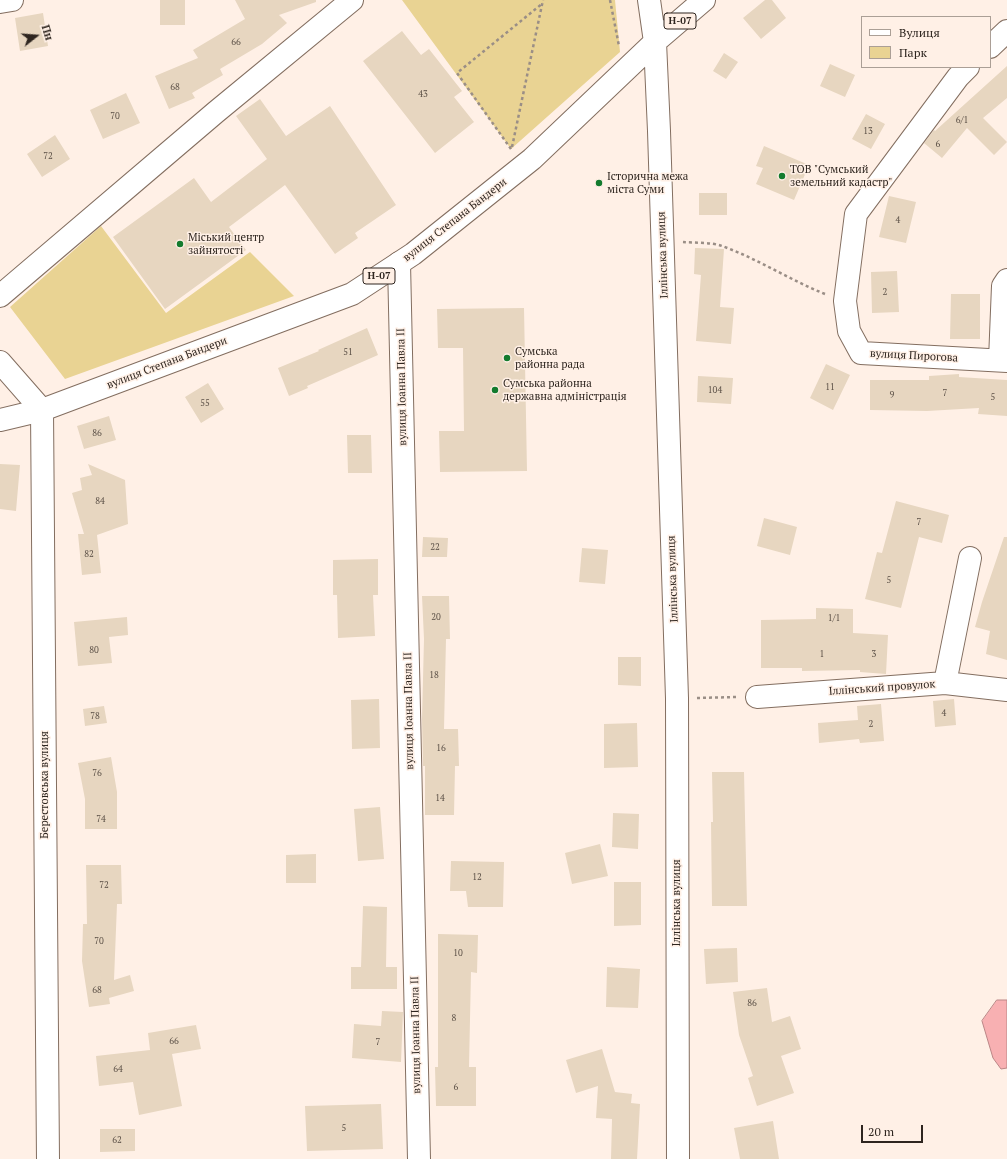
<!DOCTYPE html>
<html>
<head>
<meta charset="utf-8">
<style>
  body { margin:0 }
  #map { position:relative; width:1007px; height:1159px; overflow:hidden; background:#fff0e6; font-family:"PT Serif",serif }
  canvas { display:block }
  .legend { position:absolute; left:861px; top:16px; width:130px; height:52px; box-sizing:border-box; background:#fff0e6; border:1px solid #ab9f96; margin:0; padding:5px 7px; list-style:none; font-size:12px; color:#2e251f }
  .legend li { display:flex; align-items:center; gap:8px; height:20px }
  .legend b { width:20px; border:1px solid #ab9f96 }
  .north { position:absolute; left:16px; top:16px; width:40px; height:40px; -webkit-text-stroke:3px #fff0e6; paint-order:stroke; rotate:73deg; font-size:11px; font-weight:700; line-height:16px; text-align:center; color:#2e251f }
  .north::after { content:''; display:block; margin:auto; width:14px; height:18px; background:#2e251f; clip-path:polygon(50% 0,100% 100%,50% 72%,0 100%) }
  .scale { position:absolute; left:861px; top:1125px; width:62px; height:18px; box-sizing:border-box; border:2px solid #2e251f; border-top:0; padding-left:5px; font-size:12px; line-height:14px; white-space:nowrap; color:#2e251f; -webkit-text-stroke:3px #fff0e6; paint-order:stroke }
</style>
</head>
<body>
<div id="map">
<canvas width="1007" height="1159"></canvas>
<ul class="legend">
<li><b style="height:5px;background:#fff"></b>Вулиця</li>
<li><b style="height:11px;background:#e9d393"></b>Парк</li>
</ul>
<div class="north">Пн</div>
<div class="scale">20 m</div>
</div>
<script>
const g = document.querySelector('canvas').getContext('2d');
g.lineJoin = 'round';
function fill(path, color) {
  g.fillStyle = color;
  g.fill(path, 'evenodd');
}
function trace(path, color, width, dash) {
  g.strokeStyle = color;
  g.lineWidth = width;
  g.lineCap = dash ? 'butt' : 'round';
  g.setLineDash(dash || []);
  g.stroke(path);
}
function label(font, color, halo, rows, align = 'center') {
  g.font = font + ' "PT Serif",serif';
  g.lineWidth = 3;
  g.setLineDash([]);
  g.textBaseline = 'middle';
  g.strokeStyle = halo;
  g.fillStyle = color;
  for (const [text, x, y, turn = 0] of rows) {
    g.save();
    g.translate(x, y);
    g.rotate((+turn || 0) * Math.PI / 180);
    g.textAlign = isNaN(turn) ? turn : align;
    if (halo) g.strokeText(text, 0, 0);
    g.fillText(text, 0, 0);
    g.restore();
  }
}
fill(new Path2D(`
  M 402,0 L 615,0 L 620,52 L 511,149 Z
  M 101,226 L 166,313 L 250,252 L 294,296 L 65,379 L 10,307 Z`), '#e9d393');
const water = new Path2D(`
  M 997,1000 L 1007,1000 L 1007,1068 L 1001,1069 L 993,1058 L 982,1021 Z`);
fill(water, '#f8b0b2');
trace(water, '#bb8686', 1);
fill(new Path2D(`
  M 160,0 L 185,0 L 185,25 L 160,25 Z
  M 235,0 L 316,0 L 316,2 L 279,15 L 287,23 L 262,44 L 220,69 L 223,75 L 192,93 L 195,98 L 169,109 L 155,76 L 198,58 L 193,50 L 245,19 Z
  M 765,0 L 772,0 L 786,18 L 761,39 L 743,18 Z
  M 43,13 L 48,46 L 20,51 L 15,18 Z
  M 402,31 L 421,55 L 429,49 L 462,91 L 454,97 L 474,122 L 435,153 L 363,61 Z
  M 724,53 L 738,62 L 726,79 L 713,71 Z
  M 830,64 L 855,75 L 845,97 L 820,86 Z
  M 1007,66 L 1007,98 L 983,118 L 1007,142 L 994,155 L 967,128 L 942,158 L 924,143 L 934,130 L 935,131 Z
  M 126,93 L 140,123 L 103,139 L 90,110 Z
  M 260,99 L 286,136 L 330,106 L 396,205 L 355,233 L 358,238 L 335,254 L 285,185 L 229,227 L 246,250 L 165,309 L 113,237 L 194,178 L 211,202 L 267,159 L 236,116 Z
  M 866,114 L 885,124 L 871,149 L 852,139 Z
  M 55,135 L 70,159 L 42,177 L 27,154 Z
  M 764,146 L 809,165 L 794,200 L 756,184 L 763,168 L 756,166 Z
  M 699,193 L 727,193 L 727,215 L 699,215 Z
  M 889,196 L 916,202 L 906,243 L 879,237 Z
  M 695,248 L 724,249 L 720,307 L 734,308 L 731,344 L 696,341 L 701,275 L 694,274 Z
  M 897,271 L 899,312 L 872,313 L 871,272 Z
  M 951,294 L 980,294 L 980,339 L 950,339 Z
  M 524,308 L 527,471 L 440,472 L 439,431 L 464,431 L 463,348 L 438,348 L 437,309 Z
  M 367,328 L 378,355 L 307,386 L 308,388 L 289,396 L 278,368 L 319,351 L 318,350 Z
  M 826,364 L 850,375 L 833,410 L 810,398 Z
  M 959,374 L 959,377 L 1007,380 L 1007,416 L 978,414 L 979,408 L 927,411 L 870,410 L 870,380 L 929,380 L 929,376 Z
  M 698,376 L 733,378 L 731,404 L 697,402 Z
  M 208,383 L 224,409 L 201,423 L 185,397 Z
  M 109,416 L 116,440 L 84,449 L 77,426 Z
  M 347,435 L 371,435 L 372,473 L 348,473 Z
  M 0,464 L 20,465 L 16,511 L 0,509 Z
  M 88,464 L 125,480 L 128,524 L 97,535 L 101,573 L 82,575 L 78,534 L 84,534 L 72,493 L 82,490 L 80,478 L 92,475 Z
  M 896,501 L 949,515 L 942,543 L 919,537 L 901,608 L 865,599 L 877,552 L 882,553 Z
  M 764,518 L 797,527 L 790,555 L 757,546 Z
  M 423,537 L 448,538 L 447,557 L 422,557 Z
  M 1004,537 L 1007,537 L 1007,660 L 986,654 L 990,631 L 975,627 L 982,602 Z
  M 582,548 L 608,550 L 605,584 L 579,582 Z
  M 378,559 L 378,595 L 373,595 L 375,636 L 338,638 L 337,595 L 333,595 L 333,560 Z
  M 422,596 L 449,596 L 450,639 L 446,639 L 444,729 L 458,729 L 459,766 L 455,766 L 454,815 L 425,815 L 425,766 L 423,766 L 422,719 L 424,639 Z
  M 816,608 L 853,609 L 853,633 L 888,635 L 886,674 L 860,672 L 860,670 L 802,671 L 802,668 L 761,668 L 761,620 L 816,619 Z
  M 127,617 L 128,635 L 109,637 L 112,663 L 78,666 L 74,622 Z
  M 618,657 L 641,657 L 641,686 L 618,685 Z
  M 379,699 L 380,748 L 352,749 L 351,700 Z
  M 954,699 L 956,725 L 935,727 L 933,701 Z
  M 881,704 L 884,741 L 860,743 L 859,739 L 819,743 L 818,723 L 858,720 L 857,706 Z
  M 104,706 L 107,723 L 85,726 L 83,709 Z
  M 637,723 L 638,767 L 604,768 L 604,724 Z
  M 111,757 L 117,792 L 117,829 L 85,829 L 85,799 L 78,763 Z
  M 712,772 L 744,772 L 747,906 L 712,906 L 711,822 L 713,822 Z
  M 380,807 L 384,859 L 358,861 L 354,809 Z
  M 613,813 L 639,814 L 638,849 L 612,847 Z
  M 600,844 L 608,876 L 572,884 L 565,853 Z
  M 316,854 L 316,883 L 286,883 L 286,855 Z
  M 451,861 L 504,862 L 503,907 L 468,907 L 466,891 L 450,891 Z
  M 86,865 L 121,865 L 122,904 L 117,904 L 114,980 L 130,975 L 134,991 L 109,998 L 110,1004 L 89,1007 L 82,961 L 83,924 L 87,924 Z
  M 614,882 L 641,882 L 641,925 L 614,926 Z
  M 363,906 L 387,907 L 386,967 L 397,967 L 397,989 L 351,989 L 351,967 L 361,967 Z
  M 438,934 L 478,935 L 477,973 L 471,972 L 469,1067 L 476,1067 L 476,1106 L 436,1106 L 435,1067 L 438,1067 Z
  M 737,948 L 738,982 L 706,984 L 704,949 Z
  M 607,967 L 640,969 L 638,1008 L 606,1007 Z
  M 767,988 L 772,1022 L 790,1016 L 801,1049 L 781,1056 L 794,1093 L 757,1106 L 748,1078 L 753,1076 L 739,1035 L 733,992 Z
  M 382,1011 L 403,1012 L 401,1062 L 352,1058 L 354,1024 L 381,1026 Z
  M 196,1025 L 201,1049 L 172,1054 L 182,1106 L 139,1115 L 133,1082 L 99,1086 L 96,1056 L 150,1050 L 148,1033 Z
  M 602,1049 L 615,1092 L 632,1094 L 631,1103 L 640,1104 L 637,1159 L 611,1159 L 612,1119 L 596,1118 L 598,1086 L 576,1093 L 566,1060 Z
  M 381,1104 L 383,1149 L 307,1151 L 305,1106 Z
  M 773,1121 L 779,1159 L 740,1159 L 734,1128 Z
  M 100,1129 L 135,1129 L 135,1151 L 100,1152 Z`), '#e7d6c0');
const minor = new Path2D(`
  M 0,2 L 12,0
  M 990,47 L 1007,31
  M 968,67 L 958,77 L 856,214 L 845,301 L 849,331 L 861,353 L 1007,361
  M 399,263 L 419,1159
  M 1000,360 L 1003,286 L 1007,280
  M 0,362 L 42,410 L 48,1159
  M 945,683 L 970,558
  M 757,697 L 945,683 L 1007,690`);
const major = new Path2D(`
  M 649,0 L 655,42 L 659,131 L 677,698 L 678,1159
  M 0,296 L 216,112 L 352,0
  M 0,420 L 42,410 L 352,294 L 413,254 L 532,159 L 655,42 L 704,0`);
trace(minor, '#836e60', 24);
trace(major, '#836e60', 24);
trace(new Path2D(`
  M 610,0 L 619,46
  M 512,147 L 543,0
  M 511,149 L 457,73 L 543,3
  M 683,242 C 695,243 711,242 722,246 C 758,259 790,280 825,294
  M 697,698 L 736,697`), '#9a8e86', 2.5, [3, 3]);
trace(minor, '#fff', 22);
trace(major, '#fff', 22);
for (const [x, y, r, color] of [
  [782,176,4,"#137b2e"],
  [599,183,4,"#137b2e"],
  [180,244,4,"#137b2e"],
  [507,358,4,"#137b2e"],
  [495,390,4,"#137b2e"]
]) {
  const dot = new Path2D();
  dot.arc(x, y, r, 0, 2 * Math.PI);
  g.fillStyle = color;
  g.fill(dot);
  trace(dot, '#fff0e6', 1.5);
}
label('9px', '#5c5147', null, [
  ["66",236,42],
  ["68",175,87],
  ["43",423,94],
  ["70",115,116],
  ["6/1",962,120],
  ["13",868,131],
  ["6",938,144],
  ["72",48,156],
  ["4",898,220],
  ["2",885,292],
  ["51",348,352],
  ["11",830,387],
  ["104",715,390],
  ["7",945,393],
  ["9",892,395],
  ["5",993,397],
  ["55",205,403],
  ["86",97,433],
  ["84",100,501],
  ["7",919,522],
  ["22",435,547],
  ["82",89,554],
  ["5",889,580],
  ["20",436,617],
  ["1/1",834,618],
  ["80",94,650],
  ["1",822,654],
  ["3",874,654],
  ["18",434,675],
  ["4",944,713],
  ["78",95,716],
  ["2",871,724],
  ["16",441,748],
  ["76",97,773],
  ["14",440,798],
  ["74",101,819],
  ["12",477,877],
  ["72",104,885],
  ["70",99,941],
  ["10",458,953],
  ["68",97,990],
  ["86",752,1003],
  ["8",454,1018],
  ["66",174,1041],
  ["7",378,1042],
  ["64",118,1069],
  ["6",456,1087],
  ["5",344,1128],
  ["62",117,1140]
]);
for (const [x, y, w] of [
  [680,21,32],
  [379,276,32]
]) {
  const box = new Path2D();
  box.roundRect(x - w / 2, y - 8, w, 16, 3);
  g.fillStyle = '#fff0e6';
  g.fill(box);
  trace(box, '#2e251f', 1);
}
label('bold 10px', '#2e251f', null, [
  ["Н-07",680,21],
  ["Н-07",379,276]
]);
label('11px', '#2e251f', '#fff0e6', [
  ["ТОВ \"Сумський",790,170],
  ["земельний кадастр\"",790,183],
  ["Історична межа",607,177],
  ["міста Суми",607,190],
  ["Міський центр",188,238],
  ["зайнятості",188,251],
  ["Сумська",515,352],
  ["районна рада",515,365],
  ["Сумська районна",503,384],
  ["державна адміністрація",503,397]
], 'left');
label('11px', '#2e251f', '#fff0e6', [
  ["вулиця Степана Бандери",455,220,-38],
  ["Іллінська вулиця",663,255,-92],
  ["вулиця Пирогова",914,356,3],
  ["вулиця Степана Бандери",167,363,-21],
  ["вулиця Іоанна Павла II",402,387,-91],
  ["Іллінська вулиця",673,579,-92],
  ["Іллінський провулок",882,688,-4],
  ["вулиця Іоанна Павла II",409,711,-91],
  ["Берестовська вулиця",45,785,-90],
  ["Іллінська вулиця",677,903,-90],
  ["вулиця Іоанна Павла II",416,1035,-91]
]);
</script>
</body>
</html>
